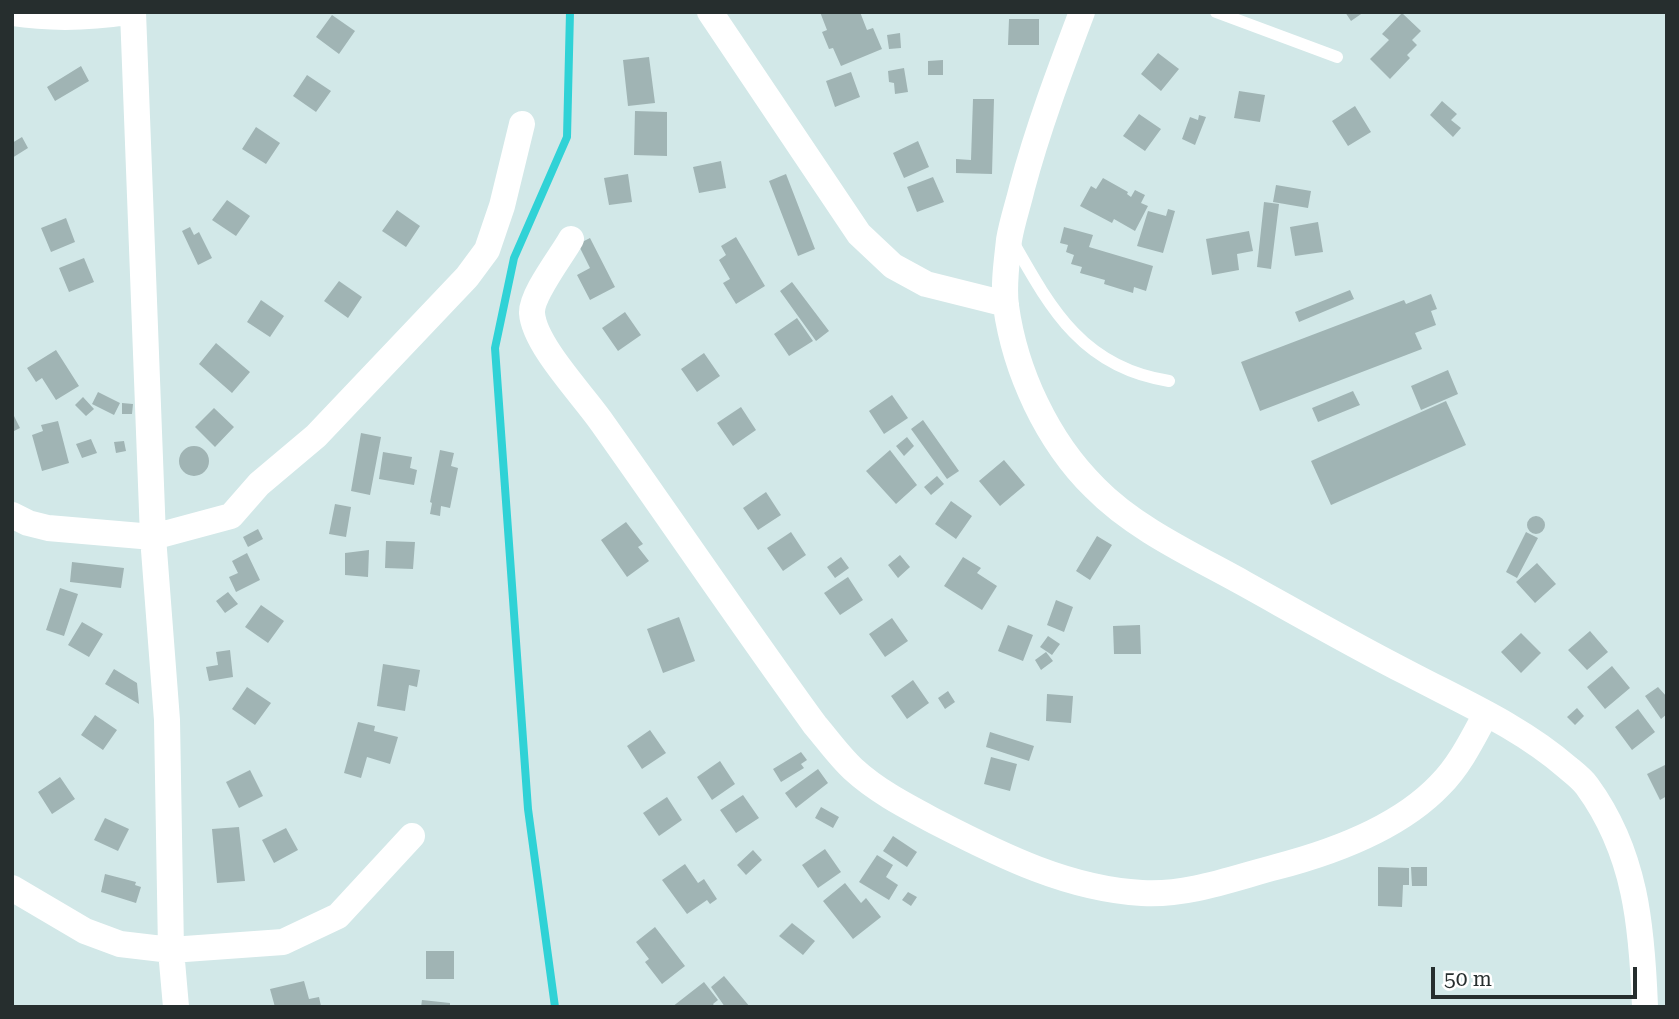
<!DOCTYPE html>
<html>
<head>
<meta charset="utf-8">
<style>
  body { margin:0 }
  #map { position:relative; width:1679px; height:1019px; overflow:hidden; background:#d2e8e8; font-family:"Roboto Serif",serif }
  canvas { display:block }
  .frame { position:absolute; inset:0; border:14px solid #262e2e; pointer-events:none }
  .scale { position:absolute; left:1431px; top:967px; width:206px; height:32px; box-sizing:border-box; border:4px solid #262e2e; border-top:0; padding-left:9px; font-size:21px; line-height:24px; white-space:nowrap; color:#262e2e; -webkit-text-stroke:5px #fff; paint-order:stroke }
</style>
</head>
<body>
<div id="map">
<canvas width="1679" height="1019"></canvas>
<div class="frame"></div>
<div class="scale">50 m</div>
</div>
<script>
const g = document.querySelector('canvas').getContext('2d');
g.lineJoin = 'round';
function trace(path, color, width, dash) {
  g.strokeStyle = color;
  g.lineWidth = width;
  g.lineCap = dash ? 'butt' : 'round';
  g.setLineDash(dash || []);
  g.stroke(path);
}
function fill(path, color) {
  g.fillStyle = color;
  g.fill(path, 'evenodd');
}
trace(new Path2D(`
  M 555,1007 L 528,809 L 495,348 L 514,258 L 567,137 L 570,12`), '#30d2d6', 8);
fill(new Path2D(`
  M 820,12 L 860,12 L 867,30 L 873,28 L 882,49 L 841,66 L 833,48 L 829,49 L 822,32 L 827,30 Z
  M 1345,12 L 1364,12 L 1351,21 Z
  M 1402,13 L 1421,31 L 1412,40 L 1417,45 L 1407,55 L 1410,58 L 1390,79 L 1370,59 L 1389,40 L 1382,34 Z
  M 332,15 L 355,31 L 339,54 L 316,37 Z
  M 1009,19 L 1039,19 L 1039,45 L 1008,45 Z
  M 900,33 L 901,48 L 889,49 L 887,35 Z
  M 1158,53 L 1179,69 L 1161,91 L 1141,74 Z
  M 649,57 L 655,103 L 628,106 L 623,60 Z
  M 943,60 L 943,75 L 928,75 L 928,61 Z
  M 81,66 L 89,81 L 55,101 L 47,87 Z
  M 904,68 L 908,92 L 895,94 L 894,83 L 889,82 L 888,71 Z
  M 851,72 L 860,97 L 835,107 L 826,81 Z
  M 307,75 L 331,91 L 316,112 L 293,96 Z
  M 1239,91 L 1265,95 L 1260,122 L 1234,118 Z
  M 973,99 L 994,99 L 992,174 L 956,173 L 956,159 L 971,160 Z
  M 1442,101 L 1457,114 L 1451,120 L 1461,128 L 1453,137 L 1430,115 Z
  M 1355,106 L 1371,132 L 1348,146 L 1332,121 Z
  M 635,111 L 667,112 L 667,156 L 634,155 Z
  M 1139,114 L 1161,129 L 1145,151 L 1123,136 Z
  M 1199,115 L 1206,117 L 1195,145 L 1182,139 L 1190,117 L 1198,120 Z
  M 256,127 L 280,143 L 266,164 L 242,149 Z
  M 22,137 L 28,148 L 12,158 L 12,143 Z
  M 918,141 L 929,167 L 904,178 L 893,153 Z
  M 721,161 L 726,188 L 699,193 L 693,167 Z
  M 628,174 L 632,202 L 609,205 L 604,178 Z
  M 786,174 L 815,249 L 798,256 L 769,181 Z
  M 933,177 L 944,202 L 917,212 L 907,187 Z
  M 1103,178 L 1128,192 L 1127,194 L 1131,197 L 1135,190 L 1145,195 L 1141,203 L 1148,206 L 1135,231 L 1114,219 L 1112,223 L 1080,206 L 1091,186 L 1096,189 Z
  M 1276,185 L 1311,191 L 1308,208 L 1273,202 Z
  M 227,200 L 250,216 L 236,236 L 212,220 Z
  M 1264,202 L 1279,204 L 1271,269 L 1257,267 Z
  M 1168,209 L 1175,211 L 1163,253 L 1137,246 L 1148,211 L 1166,216 Z
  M 397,210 L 420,226 L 406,247 L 382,231 Z
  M 66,218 L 75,242 L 51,252 L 41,228 Z
  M 1318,222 L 1323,252 L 1295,256 L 1290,227 Z
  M 190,227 L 194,235 L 199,232 L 212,258 L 198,265 L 182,231 Z
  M 1064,227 L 1093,235 L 1089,247 L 1153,266 L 1146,291 L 1134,287 L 1133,293 L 1104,284 L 1105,280 L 1080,273 L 1082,267 L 1071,264 L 1074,255 L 1066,252 L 1068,245 L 1060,243 Z
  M 1249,231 L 1253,251 L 1237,254 L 1239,270 L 1212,275 L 1206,239 Z
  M 736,237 L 765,286 L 736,304 L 723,283 L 730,279 L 719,260 L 726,255 L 721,246 Z
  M 590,238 L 615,287 L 590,300 L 577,275 L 590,268 L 578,244 Z
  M 84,258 L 94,282 L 69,292 L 59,268 Z
  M 339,281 L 362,297 L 348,318 L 324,301 Z
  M 792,282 L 829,331 L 816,341 L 780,291 Z
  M 1350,290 L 1354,299 L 1299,322 L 1295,312 Z
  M 1431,294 L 1437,309 L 1431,311 L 1436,325 L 1415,333 L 1422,349 L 1260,411 L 1241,362 L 1404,300 L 1406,304 Z
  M 261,300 L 284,316 L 270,337 L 247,322 Z
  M 625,312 L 641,335 L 618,351 L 602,328 Z
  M 797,318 L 813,341 L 789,356 L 774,334 Z
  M 216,343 L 250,372 L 232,393 L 199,364 Z
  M 56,350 L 79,386 L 56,400 L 42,378 L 36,382 L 27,368 Z
  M 704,353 L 720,376 L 697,392 L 681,369 Z
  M 1448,370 L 1458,394 L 1421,410 L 1411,386 Z
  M 1353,391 L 1360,405 L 1318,422 L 1312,408 Z
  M 98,392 L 120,403 L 114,415 L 92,404 Z
  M 892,395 L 908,418 L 884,434 L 869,411 Z
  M 83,397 L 94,409 L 86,416 L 75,405 Z
  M 1446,401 L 1466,445 L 1331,505 L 1311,461 Z
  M 122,403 L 133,404 L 132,414 L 122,414 Z
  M 741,407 L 756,430 L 733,446 L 717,423 Z
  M 214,408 L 234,427 L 215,447 L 195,427 Z
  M 12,412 L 20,428 L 12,432 Z
  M 923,420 L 959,471 L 947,479 L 911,429 Z
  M 58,421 L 69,463 L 42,471 L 32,435 L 43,431 L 41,425 Z
  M 361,433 L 381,437 L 370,495 L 351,491 Z
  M 907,437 L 914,446 L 904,456 L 896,446 Z
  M 91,439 L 97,453 L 82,458 L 76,444 Z
  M 124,441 L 126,451 L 116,453 L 114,442 Z
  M179 461a15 15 0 1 1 30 0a15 15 0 1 1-30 0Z
  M 440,450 L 454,453 L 451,466 L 458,468 L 450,508 L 441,506 L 440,516 L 430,514 L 432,503 L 430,502 Z
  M 890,450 L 917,485 L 896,504 L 866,471 Z
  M 383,452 L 412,457 L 410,468 L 417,470 L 414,485 L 379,479 Z
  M 1004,460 L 1025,485 L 1000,506 L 979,481 Z
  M 937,476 L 944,484 L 931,495 L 924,487 Z
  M 766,492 L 781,515 L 758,530 L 743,508 Z
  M 951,501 L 972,516 L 956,539 L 935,524 Z
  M 335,504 L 351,507 L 346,537 L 329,534 Z
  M1527 525a9 9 0 1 1 18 0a9 9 0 1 1-18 0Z
  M 626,522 L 643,544 L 638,547 L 649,561 L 627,577 L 601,540 Z
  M 258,529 L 263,539 L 248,547 L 243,537 Z
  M 791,532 L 806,555 L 783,571 L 767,548 Z
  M 1526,532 L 1538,538 L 1517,578 L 1506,572 Z
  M 1097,536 L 1112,545 L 1090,580 L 1076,571 Z
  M 386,541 L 415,542 L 413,569 L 385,568 Z
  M 369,550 L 368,577 L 345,575 L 345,553 Z
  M 247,553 L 260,580 L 236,592 L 229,577 L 238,573 L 232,561 Z
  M 900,555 L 910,567 L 898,578 L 888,565 Z
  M 841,557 L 849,568 L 835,578 L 827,567 Z
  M 963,557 L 981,568 L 977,573 L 997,586 L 982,610 L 944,586 Z
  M 72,562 L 124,568 L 121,588 L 70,582 Z
  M 1537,563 L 1556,584 L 1535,603 L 1516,582 Z
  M 848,577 L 863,600 L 840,615 L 824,593 Z
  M 60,588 L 78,594 L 64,636 L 46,630 Z
  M 228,592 L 238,604 L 225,613 L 216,601 Z
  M 1056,600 L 1073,607 L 1064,632 L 1047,625 Z
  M 261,605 L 284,621 L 268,643 L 245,627 Z
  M 679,617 L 695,661 L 663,673 L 647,629 Z
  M 892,618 L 908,641 L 885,657 L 869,634 Z
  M 82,622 L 103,634 L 89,657 L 68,645 Z
  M 1008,625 L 1033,635 L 1023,661 L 998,651 Z
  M 1140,625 L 1141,654 L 1114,654 L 1113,626 Z
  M 1590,631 L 1608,652 L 1587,670 L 1568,650 Z
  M 1521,633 L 1541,653 L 1521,673 L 1501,652 Z
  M 1048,636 L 1060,644 L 1052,655 L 1040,647 Z
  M 230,650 L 233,677 L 209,681 L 206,667 L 218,665 L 216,652 Z
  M 1046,652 L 1053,661 L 1041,670 L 1035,660 Z
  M 383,664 L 420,670 L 417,687 L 409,685 L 405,711 L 377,706 Z
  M 1612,666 L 1630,688 L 1605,709 L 1587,687 Z
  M 114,669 L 137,683 L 139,704 L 105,684 Z
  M 913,680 L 929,703 L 907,719 L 891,696 Z
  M 247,687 L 271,703 L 255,725 L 232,709 Z
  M 1658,687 L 1667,697 L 1667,714 L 1661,719 L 1645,696 Z
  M 948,691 L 955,702 L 945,709 L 938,698 Z
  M 1047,694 L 1073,696 L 1071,723 L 1046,721 Z
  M 1577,708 L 1584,716 L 1575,725 L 1567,717 Z
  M 1638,709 L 1655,732 L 1632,750 L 1615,727 Z
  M 95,715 L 117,730 L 103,750 L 81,735 Z
  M 358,722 L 375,726 L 374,731 L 398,737 L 390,764 L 367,757 L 361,778 L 344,773 Z
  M 650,730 L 666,753 L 642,769 L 627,746 Z
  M 990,732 L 1034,746 L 1029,761 L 986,747 Z
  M 801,752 L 807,760 L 801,764 L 804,768 L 781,782 L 773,769 Z
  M 991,757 L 1017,764 L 1010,791 L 984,784 Z
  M 720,761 L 735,784 L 712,800 L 697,777 Z
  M 1667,764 L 1667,796 L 1660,800 L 1647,774 Z
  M 818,769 L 828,783 L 796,808 L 785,793 Z
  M 250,770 L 263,796 L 239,808 L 226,782 Z
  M 60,777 L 75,799 L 52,814 L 38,792 Z
  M 743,795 L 759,818 L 736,833 L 720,810 Z
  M 667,797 L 682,820 L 659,836 L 643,813 Z
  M 821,807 L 839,817 L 833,828 L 815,818 Z
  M 105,818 L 129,829 L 118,851 L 94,840 Z
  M 239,827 L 245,881 L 217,883 L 212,829 Z
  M 286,828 L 298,850 L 274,863 L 262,840 Z
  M 893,836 L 917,852 L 907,867 L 883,851 Z
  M 825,849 L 841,872 L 818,888 L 802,865 Z
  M 753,850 L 762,860 L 746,875 L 737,865 Z
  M 877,855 L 893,865 L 886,877 L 898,885 L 889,900 L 859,882 Z
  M 685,864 L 698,883 L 704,879 L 717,899 L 710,904 L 707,900 L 687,914 L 662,880 Z
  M 1378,867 L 1409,868 L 1409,885 L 1403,885 L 1402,907 L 1378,906 Z
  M 1411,867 L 1427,867 L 1427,886 L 1412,886 Z
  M 105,874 L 136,882 L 135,885 L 141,887 L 136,903 L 101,892 Z
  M 845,883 L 861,903 L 866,898 L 881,917 L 853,939 L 823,901 Z
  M 908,892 L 917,897 L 911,906 L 902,900 Z
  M 792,923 L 815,941 L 803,955 L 779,936 Z
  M 655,927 L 685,966 L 662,984 L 645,962 L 649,959 L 636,942 Z
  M 426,951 L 454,951 L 454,979 L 426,979 Z
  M 724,976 L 750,1007 L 725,1007 L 711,987 Z
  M 304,981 L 309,999 L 319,997 L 321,1006 L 275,1007 L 270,989 Z
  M 704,982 L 718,1000 L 713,1004 L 715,1007 L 672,1007 Z
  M 422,1000 L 450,1003 L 450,1007 L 421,1007 Z`), '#a0b4b4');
trace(new Path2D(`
  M 1216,12 L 1337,57
  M 1013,242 C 1052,311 1084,368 1169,381`), '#fff', 12);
trace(new Path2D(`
  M 133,12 L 153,537 L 167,720 L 171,950 L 176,1007
  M 710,12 L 859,234 L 893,266 L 926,284 L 1006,304
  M 1082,12 C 1060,70 1038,128 1022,188 C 1018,205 1012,222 1009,240 C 1007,260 1003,285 1006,306 C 1015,371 1047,441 1095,488 C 1135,529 1195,556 1245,584 C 1299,614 1353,645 1408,673 C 1463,702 1521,727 1568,768 C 1574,773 1582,779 1587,786 C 1636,853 1642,927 1645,1007
  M 12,13 C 51,19 89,18 128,12
  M 571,239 C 561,257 531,295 532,313 C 534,345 584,396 603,424 C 674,524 743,626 815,725 C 827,739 839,756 853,769 C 878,792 908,807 938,823 C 1002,856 1069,889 1142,893 C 1187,896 1234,878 1276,867 C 1334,852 1399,828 1440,785 C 1460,765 1473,738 1486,714
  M 12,515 L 28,523 L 48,528 L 153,537 L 231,516 L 259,484 L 316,436 L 467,277 L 487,250 L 502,206 L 522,124
  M 12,888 L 85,931 L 120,944 L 171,950 L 283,942 L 338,916 L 412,836`), '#fff', 26);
</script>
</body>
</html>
